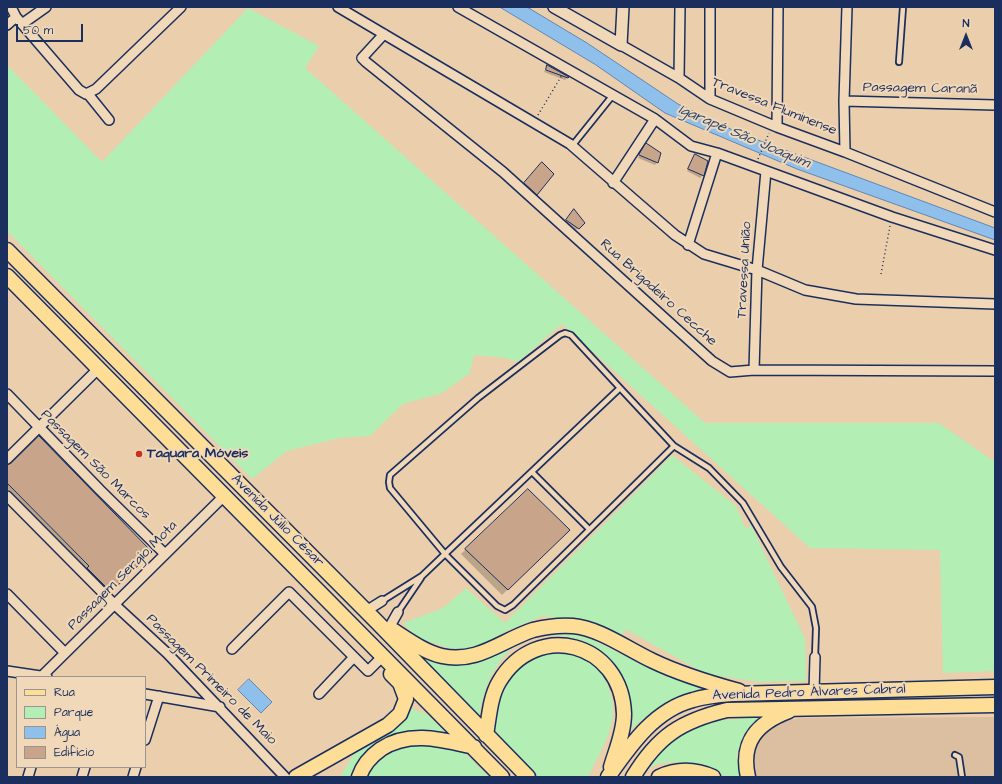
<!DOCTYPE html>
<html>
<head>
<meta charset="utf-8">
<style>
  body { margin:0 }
  #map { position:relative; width:1002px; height:784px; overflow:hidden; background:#ebceac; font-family:"Architects Daughter",sans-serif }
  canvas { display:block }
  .frame { position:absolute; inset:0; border:8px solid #1b2f5e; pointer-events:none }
  .legend { position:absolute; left:16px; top:676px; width:130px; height:92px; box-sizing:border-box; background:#f0d8b8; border:1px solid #9b9494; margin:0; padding:5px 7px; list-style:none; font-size:12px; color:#1b2f5e }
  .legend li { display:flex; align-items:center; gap:8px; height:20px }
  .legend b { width:20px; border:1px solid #9b9494 }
  .north { position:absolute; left:946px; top:16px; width:40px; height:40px; -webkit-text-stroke:3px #f0d8b8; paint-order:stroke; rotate:0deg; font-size:11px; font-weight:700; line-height:16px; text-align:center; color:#1b2f5e }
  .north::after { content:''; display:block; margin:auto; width:14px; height:18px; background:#1b2f5e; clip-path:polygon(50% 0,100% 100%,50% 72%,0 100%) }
  .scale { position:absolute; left:16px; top:24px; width:67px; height:18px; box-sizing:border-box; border:2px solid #1b2f5e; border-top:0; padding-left:5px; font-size:12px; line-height:14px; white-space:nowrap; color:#1b2f5e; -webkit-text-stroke:3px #f0d8b8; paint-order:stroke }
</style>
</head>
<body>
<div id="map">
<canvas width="1002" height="784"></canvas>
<div class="frame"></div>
<ul class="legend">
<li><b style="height:5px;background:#fedd96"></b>Rua</li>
<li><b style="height:11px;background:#b3eeb4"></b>Parque</li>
<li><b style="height:11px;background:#8ec0eb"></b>Água</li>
<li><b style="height:11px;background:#c8a58a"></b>Edifício</li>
</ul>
<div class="north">N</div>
<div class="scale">50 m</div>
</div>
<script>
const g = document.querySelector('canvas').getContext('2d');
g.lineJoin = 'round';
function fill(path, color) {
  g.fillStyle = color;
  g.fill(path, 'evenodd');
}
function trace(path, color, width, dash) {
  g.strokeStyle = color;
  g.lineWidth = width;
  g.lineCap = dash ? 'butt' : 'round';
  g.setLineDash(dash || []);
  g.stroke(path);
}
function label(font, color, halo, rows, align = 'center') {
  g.font = font + ' "Architects Daughter",sans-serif';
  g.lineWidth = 4;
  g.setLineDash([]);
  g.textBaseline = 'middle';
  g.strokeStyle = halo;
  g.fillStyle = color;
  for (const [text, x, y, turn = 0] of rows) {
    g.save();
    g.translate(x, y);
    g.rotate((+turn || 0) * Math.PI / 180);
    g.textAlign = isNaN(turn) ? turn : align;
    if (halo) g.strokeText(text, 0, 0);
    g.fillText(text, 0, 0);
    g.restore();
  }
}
fill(new Path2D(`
  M 995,717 L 995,777 L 754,777 L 750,770 L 753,746 L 775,723 L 802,718 Z`), '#dcbfa1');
fill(new Path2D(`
  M 248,8 L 319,46 L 305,68 L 705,423 L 939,423 L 995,462 L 995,671 L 943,673 L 940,550 L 810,548 L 562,324 L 518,362 L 506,358 L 474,355 L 470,373 L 442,393 L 403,404 L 370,436 L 339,438 L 287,451 L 252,479 L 7,231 L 7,65 L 102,162 Z
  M 672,455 L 736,506 L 746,529 L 751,525 L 805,639 L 806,681 L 760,682 L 706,674 L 627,630 L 617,638 L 587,622 L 543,616 L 507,631 L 477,647 L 452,649 L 415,637 L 403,623 L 443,608 L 466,588 L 505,623 C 560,567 617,513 672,455 Z
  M 558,631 L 589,638 L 663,675 L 699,685 L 700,692 C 666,700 653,711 626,733 C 624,720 624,685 619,675 C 603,635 540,622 509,651 C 491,669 483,693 479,717 L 410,649 L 433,661 L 456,664 L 539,633 Z
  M 548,649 C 561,651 579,651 590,659 C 596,662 602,673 605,679 C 624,718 605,742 588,777 L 536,777 L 491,731 L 497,698 L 523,659 Z
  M 409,708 L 427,714 L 445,732 C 399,729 371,732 350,777 L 340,777 L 355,752 L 404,719 Z
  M 764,716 L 744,734 L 737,755 L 740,777 L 726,777 L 708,767 L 674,762 L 658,764 L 639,772 L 672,739 L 707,722 Z
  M 437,744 L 464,752 L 489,777 L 368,777 C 371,769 375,765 381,760 C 400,743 414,745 437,744 Z`), '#b3eeb4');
const water = new Path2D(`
  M 500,7 L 527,7 L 587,43 L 678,104 L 739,133 L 995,228 L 995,240 L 797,169 L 665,113 L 596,65 Z
  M 249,679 L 272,702 L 261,713 L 238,690 Z`);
fill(water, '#8ec0eb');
trace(water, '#6086b3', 1);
fill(new Path2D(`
  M 547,66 L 568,77 L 565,80 L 544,72 Z
  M 644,147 L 657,162 L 655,165 L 638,158 Z
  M 695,155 L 703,175 L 700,178 L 687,171 Z
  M 538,167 L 537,194 L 533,198 L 521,188 Z
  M 572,212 L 584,223 L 576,230 L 565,222 Z
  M 7,466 L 150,552 L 108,594 L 85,572 L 88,570 L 7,488 Z
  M 528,491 L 569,530 L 502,595 L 461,554 Z`), '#0003');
const building = new Path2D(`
  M 547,65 L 569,77 L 568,78 L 546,70 Z
  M 646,143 L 661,153 L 658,163 L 639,155 Z
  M 695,154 L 708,161 L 704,176 L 688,169 Z
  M 542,162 L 554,174 L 537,195 L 524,183 Z
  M 574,209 L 585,223 L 579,229 L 566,220 Z
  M 39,436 L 152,552 L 111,592 L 87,568 L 89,566 L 7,483 L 7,465 L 11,463 Z
  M 528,489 L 570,530 L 508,590 L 465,549 Z`);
fill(building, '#c8a58a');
trace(building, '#1b2f5e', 1);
const service = new Path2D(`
  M 899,62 L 903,7
  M 572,146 L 613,95
  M 620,388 L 674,446
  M 532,472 L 589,529
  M 382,601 L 422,576 L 445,554 L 620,388 L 571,335 L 565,333 L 560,335 L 478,398 L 390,475 L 389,482 L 390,488 L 445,554 L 497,606 L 505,610 L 513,605 L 674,446 L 709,468 L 743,503 L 781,567 L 812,607 L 816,628 L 815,657
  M 398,612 L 421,578
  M 955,755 L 959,757 L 962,777`);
const minor = new Path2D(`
  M 11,7 L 16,17 L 79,90 L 86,94 L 96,89 L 181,7
  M 338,7 L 570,144 L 675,235 L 704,254 L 757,270 L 805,290 L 856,299 L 995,304
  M 458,7 L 655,119 L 691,146 L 717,153 L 892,217 L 995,250
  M 22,24 L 46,7
  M 7,25 L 16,17
  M 384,34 L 362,58 L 366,62 L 503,172 L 712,361 L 730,372 L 754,370 L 995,371
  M 621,45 L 679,78 L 710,99 L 777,127 L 845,152 L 995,212
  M 679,78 L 680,7
  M 88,94 L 109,120
  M 710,99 L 710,7
  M 844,101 L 995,105
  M 777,127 L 778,7
  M 845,152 L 844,101 L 847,7
  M 613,183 L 655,119
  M 688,245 L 717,153
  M 754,370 L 757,270 L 766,171
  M 7,394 L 100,490 L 165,554
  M 7,459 L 98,369
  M 7,496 L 115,605 L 167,653 L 285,777
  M 7,594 L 65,653
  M 366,611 L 382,601
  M 389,628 L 398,612
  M 232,649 L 289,592 L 354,657
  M 7,671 L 47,677
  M 42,676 L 224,496
  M 814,692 L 815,657
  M 145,694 L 220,707
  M 319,694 L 354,657 L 368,671 L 379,660
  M 145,740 L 159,696
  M 28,777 L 31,767
  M 82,777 L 85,767
  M 133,777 L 136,767`);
const tertiary = new Path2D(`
  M 554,7 L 621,45 L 623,7`);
const primary = new Path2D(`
  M 7,250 L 377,622 L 528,777
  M 7,276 L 502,777
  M 391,629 C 407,639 424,652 442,656 C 477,664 502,640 533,630 C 545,627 560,625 573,626 C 599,628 629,650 653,661 C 680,674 710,683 739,691
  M 486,735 C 489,718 490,697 499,682 C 536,619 622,642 624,714 C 624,732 616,750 611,767
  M 296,777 L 388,725 L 400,714 L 406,699 L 400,683 L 391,674
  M 359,777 C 363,765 371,756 381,749 C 410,730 443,740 474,747
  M 608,777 C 630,746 654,710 693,700 C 706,696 720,695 733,694 L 995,687
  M 633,777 C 658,736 681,721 727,710 L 995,705
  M 659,777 C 676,769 695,769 713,777
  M 748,777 C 740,742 757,723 789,711`);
trace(service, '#1b2f5e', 8);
trace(minor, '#1b2f5e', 12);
trace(tertiary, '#1b2f5e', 14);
trace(primary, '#1b2f5e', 17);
trace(new Path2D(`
  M 538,115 L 562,75
  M 758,159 L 769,133
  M 881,274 L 890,226`), '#1b2f5e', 1.5, [1, 3]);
trace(service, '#f0d8b8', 4.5);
trace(minor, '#f0d8b8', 9);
trace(tertiary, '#f0d8b8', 11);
trace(primary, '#fedd96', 14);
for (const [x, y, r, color] of [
  [139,454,4,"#c8321e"]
]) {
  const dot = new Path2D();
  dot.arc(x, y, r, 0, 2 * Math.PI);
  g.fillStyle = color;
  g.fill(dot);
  trace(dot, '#f0d8b8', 1.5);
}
label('14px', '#1b2f5e', '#f0d8b8', [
  ["Passagem Caranã",920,89,1],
  ["Travessa Fluminense",774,107,22],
  ["Travessa União",745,270,-87],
  ["Rua Brigadeiro Cecche",658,293,42],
  ["Passagem São Marcos",95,465,45],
  ["Avenida Júlio César",277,521,45],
  ["Passagem Sergio Mota",123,576,-45],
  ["Passagem Primeiro de Maio",211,680,45],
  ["Avenida Pedro Álvares Cabral",809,693,-2]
]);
label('bold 14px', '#1b2f5e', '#f0d8b8', [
  ["Taquara Móveis",147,454]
], 'left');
label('italic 15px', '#2c4573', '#f0d8b8', [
  ["Igarapé São Joaquim",744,137,23]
]);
</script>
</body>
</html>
